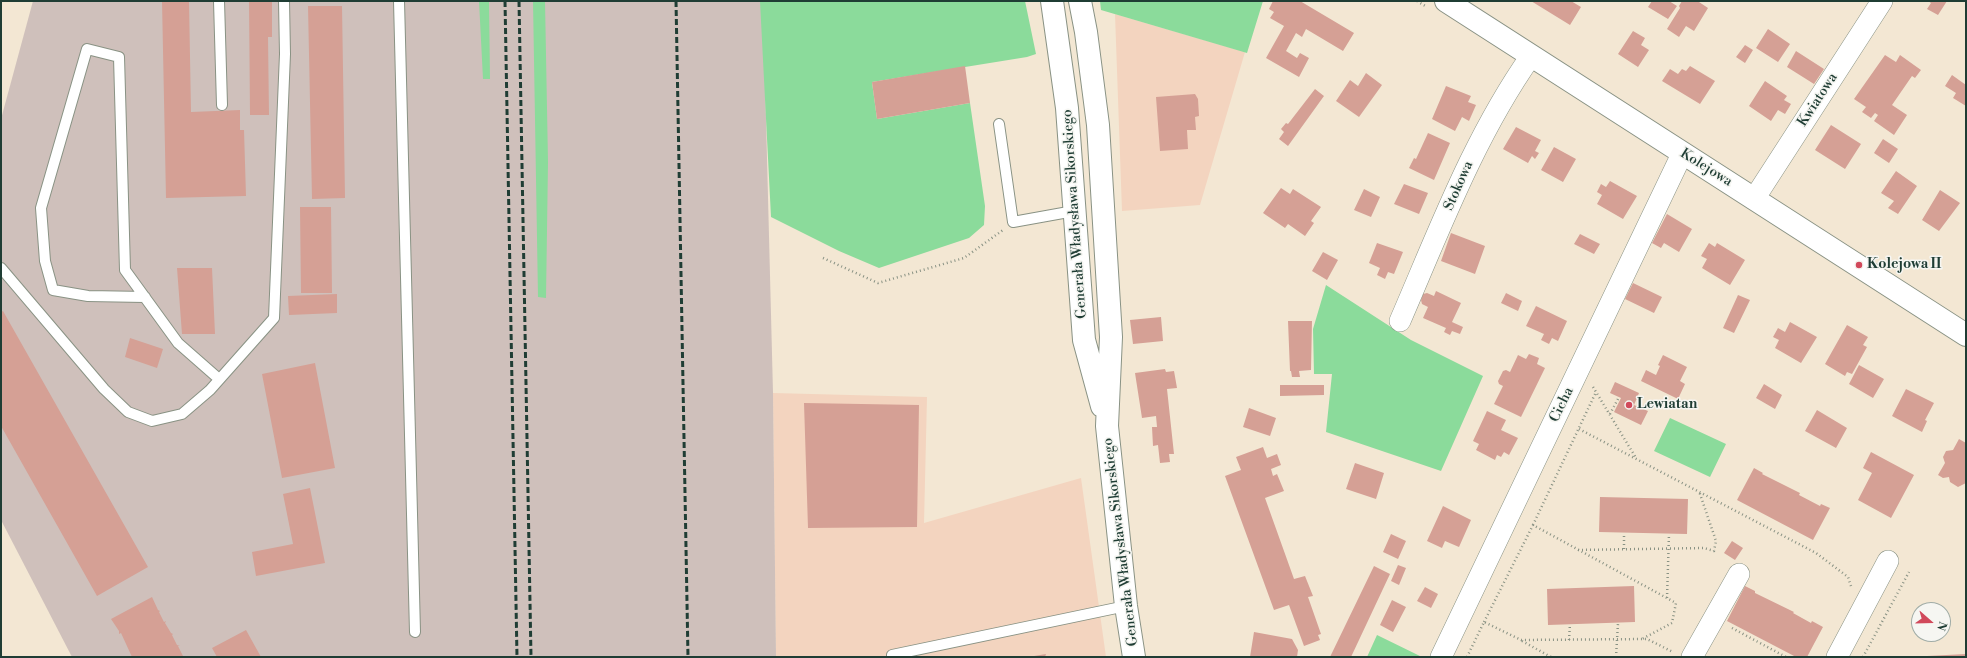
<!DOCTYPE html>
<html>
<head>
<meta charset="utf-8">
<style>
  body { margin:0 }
  #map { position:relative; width:1967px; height:658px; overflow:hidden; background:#f3e7d3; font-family:"Libre Bodoni",serif }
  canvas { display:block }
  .frame { position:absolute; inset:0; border:2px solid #1f3d34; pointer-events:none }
  .north { position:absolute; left:1911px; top:602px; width:40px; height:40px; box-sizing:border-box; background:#f6f6f2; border:1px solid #a0aca6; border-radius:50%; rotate:110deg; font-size:11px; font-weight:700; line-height:16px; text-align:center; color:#1f3d34 }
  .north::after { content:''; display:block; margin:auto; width:14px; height:18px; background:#d1495b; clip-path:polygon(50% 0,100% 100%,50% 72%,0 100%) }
</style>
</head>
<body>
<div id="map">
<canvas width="1967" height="658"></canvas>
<div class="frame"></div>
<div class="north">N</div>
</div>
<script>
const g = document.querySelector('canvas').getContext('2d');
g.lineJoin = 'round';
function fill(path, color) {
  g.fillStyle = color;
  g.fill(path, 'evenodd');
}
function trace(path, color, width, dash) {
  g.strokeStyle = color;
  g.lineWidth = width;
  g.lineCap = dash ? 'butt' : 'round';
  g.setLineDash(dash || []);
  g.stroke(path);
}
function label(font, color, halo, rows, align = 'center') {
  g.font = font + ' "Libre Bodoni",serif';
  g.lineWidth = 3;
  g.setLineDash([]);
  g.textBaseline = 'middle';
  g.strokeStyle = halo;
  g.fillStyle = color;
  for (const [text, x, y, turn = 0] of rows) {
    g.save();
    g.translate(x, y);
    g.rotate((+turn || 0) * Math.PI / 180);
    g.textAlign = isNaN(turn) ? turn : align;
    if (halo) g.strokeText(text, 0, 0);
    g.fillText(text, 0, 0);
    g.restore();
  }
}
fill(new Path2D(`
  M 1115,14 L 1245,52 L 1200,205 L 1122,211 Z
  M 773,393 L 927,397 L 924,523 L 1081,478 L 1106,657 L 776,657 Z`), '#f3d4bf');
fill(new Path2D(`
  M 33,1 L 763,1 L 773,393 L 776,657 L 72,657 L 1,520 L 1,119 Z`), '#cfc0bb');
fill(new Path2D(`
  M 479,1 L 489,1 L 490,79 L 483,79 Z
  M 533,1 L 545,1 L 548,162 L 546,298 L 538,297 Z
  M 760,1 L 1025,1 L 1036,54 L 1027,57 L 872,82 L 877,119 L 970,103 L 985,206 L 984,225 L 969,238 L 879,268 L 839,251 L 771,217 Z
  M 1100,1 L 1263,1 L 1247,53 L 1101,10 Z
  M 1326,285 L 1411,340 L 1483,376 L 1441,471 L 1326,432 L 1332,374 L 1314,374 L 1313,329 Z
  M 1670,418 L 1726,444 L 1710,477 L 1654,451 Z
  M 1377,635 L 1422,657 L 1367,657 Z`), '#8bdb9b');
fill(new Path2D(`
  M 162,1 L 189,1 L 191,112 L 240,110 L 240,130 L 244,130 L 246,196 L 166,198 Z
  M 249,1 L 272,1 L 272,37 L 268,37 L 269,115 L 250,115 Z
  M 1273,1 L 1300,1 L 1354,33 L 1343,51 L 1306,29 L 1302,37 L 1296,33 L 1286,51 L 1297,58 L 1300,53 L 1309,58 L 1299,77 L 1266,58 L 1284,26 L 1270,18 L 1274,12 L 1269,9 Z
  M 1531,1 L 1571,1 L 1581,7 L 1570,25 Z
  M 1652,1 L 1669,1 L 1677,6 L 1668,19 L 1648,7 Z
  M 1682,1 L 1700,1 L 1699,2 L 1708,8 L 1694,31 L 1686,26 L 1679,37 L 1667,29 L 1680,8 L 1679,6 Z
  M 1928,1 L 1947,1 L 1938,15 L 1927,9 L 1931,3 Z
  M 308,6 L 342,6 L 345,198 L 312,199 Z
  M 1768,29 L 1790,44 L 1778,62 L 1756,48 Z
  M 1633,31 L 1645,38 L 1641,45 L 1649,50 L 1638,67 L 1618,54 Z
  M 1745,45 L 1753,50 L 1745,63 L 1736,57 Z
  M 1796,51 L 1824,69 L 1814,84 L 1787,67 Z
  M 1885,55 L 1896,62 L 1900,55 L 1921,70 L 1915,78 L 1912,76 L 1892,105 L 1907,115 L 1894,135 L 1874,121 L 1878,115 L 1875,113 L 1871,118 L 1862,112 L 1866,107 L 1854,99 Z
  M 965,66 L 970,103 L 877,119 L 872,82 Z
  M 1690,66 L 1715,81 L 1700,104 L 1662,81 L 1670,69 L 1678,74 L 1682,69 L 1686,71 Z
  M 1366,73 L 1382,85 L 1359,117 L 1336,101 L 1350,80 L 1358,86 Z
  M 1952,75 L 1966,85 L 1966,106 L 1953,98 L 1956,93 L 1945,86 Z
  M 1765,81 L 1787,96 L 1784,100 L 1791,104 L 1785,114 L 1778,110 L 1771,121 L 1749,106 Z
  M 1446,86 L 1471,96 L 1468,102 L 1476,105 L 1469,121 L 1462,117 L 1455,131 L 1432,119 Z
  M 1315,89 L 1324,96 L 1288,146 L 1279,139 L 1284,132 L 1281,129 L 1286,123 L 1288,124 Z
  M 1195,94 L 1198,99 L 1199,116 L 1195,117 L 1196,130 L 1187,130 L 1188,149 L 1160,151 L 1156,97 Z
  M 1831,125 L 1861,144 L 1845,169 L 1815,150 Z
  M 1516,127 L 1541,140 L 1535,151 L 1539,153 L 1535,159 L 1532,156 L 1528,163 L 1503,149 Z
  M 1428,133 L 1450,143 L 1434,180 L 1409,168 L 1414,158 L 1416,159 Z
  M 1883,139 L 1898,149 L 1889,163 L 1874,153 Z
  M 1554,147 L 1576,159 L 1563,182 L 1541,170 Z
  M 1896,171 L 1917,186 L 1898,214 L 1888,208 L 1894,201 L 1881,193 Z
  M 1610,181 L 1637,196 L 1623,219 L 1597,204 L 1602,195 L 1597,192 L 1601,184 L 1606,187 Z
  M 1404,184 L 1428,193 L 1419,214 L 1394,204 Z
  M 1281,188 L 1290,194 L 1293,189 L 1321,207 L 1311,221 L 1314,223 L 1305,236 L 1288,224 L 1285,228 L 1263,213 Z
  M 1364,189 L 1380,197 L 1371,217 L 1354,210 Z
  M 1940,190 L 1960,203 L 1939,231 L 1922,220 Z
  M 300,207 L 331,207 L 332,293 L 301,293 Z
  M 1667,214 L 1692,229 L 1679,252 L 1664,243 L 1661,248 L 1652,243 Z
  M 1451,233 L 1485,246 L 1475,274 L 1441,261 Z
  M 1580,234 L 1600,244 L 1594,254 L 1574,244 Z
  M 1377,243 L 1403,252 L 1394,274 L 1388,272 L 1385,279 L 1377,275 L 1380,268 L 1369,263 Z
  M 1709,243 L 1715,247 L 1717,243 L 1745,260 L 1730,285 L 1702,268 L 1707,259 L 1701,256 Z
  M 1323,252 L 1338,260 L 1327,280 L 1312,271 Z
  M 177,268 L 212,268 L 215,334 L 182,334 Z
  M 1633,283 L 1662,297 L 1654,313 L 1625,299 Z
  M 1436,291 L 1461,303 L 1452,322 L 1463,327 L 1460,334 L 1452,331 L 1450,335 L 1444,332 L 1446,328 L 1423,318 L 1428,307 L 1422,304 L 1421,300 L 1423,294 L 1427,293 L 1434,296 Z
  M 1506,293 L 1522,301 L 1518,311 L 1501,303 Z
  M 337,294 L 337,313 L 289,315 L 288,296 Z
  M 1738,295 L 1750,300 L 1734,333 L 1723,328 Z
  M 1536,306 L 1567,321 L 1558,341 L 1552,338 L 1549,344 L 1541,340 L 1544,334 L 1526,326 Z
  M 3,311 L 148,567 L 97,596 L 1,426 L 1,312 Z
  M 1161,317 L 1163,341 L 1133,344 L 1130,320 Z
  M 1288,321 L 1312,321 L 1311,370 L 1299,371 L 1300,377 L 1292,377 L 1291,371 L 1290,371 Z
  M 1790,322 L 1817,337 L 1801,363 L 1775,348 L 1779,340 L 1773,337 L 1778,328 L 1785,332 Z
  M 1847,325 L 1868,337 L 1863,345 L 1867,347 L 1852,374 L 1847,372 L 1845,376 L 1825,364 Z
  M 130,338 L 163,349 L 157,368 L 125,357 Z
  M 1529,354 L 1539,358 L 1537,364 L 1545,368 L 1521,417 L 1494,404 L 1503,386 L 1499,384 L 1498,381 L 1503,371 L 1506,370 L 1510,372 L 1518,355 L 1526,359 Z
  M 1663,355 L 1687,367 L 1680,381 L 1685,384 L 1678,399 L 1641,381 L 1646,370 L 1656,375 L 1660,366 L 1658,365 Z
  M 315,363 L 335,468 L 282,478 L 262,374 Z
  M 1859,365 L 1884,379 L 1873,398 L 1849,384 Z
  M 1165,369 L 1166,372 L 1174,371 L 1177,388 L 1167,389 L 1174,454 L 1169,454 L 1170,462 L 1160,463 L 1158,445 L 1153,446 L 1152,427 L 1157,427 L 1156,416 L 1142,418 L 1135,373 Z
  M 1615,382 L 1639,393 L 1634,405 L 1648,411 L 1641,425 L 1614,412 L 1621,398 L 1610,393 Z
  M 1764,384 L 1782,395 L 1775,409 L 1756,398 Z
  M 1280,385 L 1324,385 L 1324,395 L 1280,396 Z
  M 1906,389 L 1934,403 L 1925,420 L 1927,421 L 1922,432 L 1892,416 Z
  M 804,403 L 919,405 L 917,527 L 808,528 Z
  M 1249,408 L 1276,418 L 1270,436 L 1243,427 Z
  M 1817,410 L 1847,428 L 1836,448 L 1805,431 Z
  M 1487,411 L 1506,420 L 1501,430 L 1518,438 L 1509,455 L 1504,452 L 1501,457 L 1497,455 L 1495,460 L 1476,450 L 1479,444 L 1473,441 Z
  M 1959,439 L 1966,443 L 1966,483 L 1958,487 L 1950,482 L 1949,477 L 1943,478 L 1938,475 L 1945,463 L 1943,457 L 1946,451 L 1953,450 Z
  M 1263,447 L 1267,458 L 1277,454 L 1281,465 L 1271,469 L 1273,476 L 1277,474 L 1284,491 L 1265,498 L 1294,579 L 1305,576 L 1313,596 L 1308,597 L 1321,634 L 1318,635 L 1320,640 L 1304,646 L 1289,605 L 1274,610 L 1225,476 L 1241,470 L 1236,457 Z
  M 1871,452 L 1914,475 L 1891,518 L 1858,500 L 1872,473 L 1863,468 Z
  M 1355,463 L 1384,473 L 1376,499 L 1346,489 Z
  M 1754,468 L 1763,473 L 1762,474 L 1800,493 L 1799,495 L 1820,506 L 1821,504 L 1830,508 L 1813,540 L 1737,500 Z
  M 310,488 L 325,563 L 256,576 L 252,552 L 293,544 L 283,494 Z
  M 1600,497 L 1688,499 L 1687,534 L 1599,532 Z
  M 1443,506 L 1471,520 L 1459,547 L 1445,541 L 1442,548 L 1427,541 Z
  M 1391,534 L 1406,541 L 1398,559 L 1383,552 Z
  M 1732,541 L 1743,548 L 1735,560 L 1724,553 Z
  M 1398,565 L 1406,568 L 1399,585 L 1391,581 Z
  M 1374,566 L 1390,574 L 1351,657 L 1330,657 Z
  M 1634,586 L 1635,622 L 1548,625 L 1547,589 Z
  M 1745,586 L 1755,591 L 1755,593 L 1794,612 L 1793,613 L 1811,623 L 1812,621 L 1823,627 L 1807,657 L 1796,657 L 1727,621 Z
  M 1425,587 L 1438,594 L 1431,608 L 1417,601 Z
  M 152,597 L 158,610 L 160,611 L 159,612 L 164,622 L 166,621 L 165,623 L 171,633 L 173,634 L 172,635 L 177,645 L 180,646 L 178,646 L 183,656 L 186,657 L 132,657 L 121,633 L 119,634 L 119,631 L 111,619 Z
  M 1392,600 L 1406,607 L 1393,632 L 1380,625 Z
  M 246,630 L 261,657 L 217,657 L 212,648 Z
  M 1254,632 L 1292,639 L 1298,650 L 1297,657 L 1250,657 Z
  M 1046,654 L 1045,657 L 1034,657 L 1034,656 Z
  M 1966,654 L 1966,657 L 1927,657 L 1927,656 Z`), '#d5a095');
const lane = new Path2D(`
  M 219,1 L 222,105
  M 399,1 L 415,632
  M 999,124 L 1013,222 L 1074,211
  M 1,268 L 104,389 L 128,412 L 152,421 L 182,414 L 210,390 L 274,318 L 285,54 L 284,1
  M 145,297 L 88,296 L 53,290 L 45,261 L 41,208 L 87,49 L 119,57 L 125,270 L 178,343 L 219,379
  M 892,655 L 1126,606`);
const street = new Path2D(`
  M 1754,199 L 1882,1
  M 1400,321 C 1439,231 1474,137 1531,56
  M 1441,657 L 1682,154
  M 1692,657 L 1739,574
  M 1837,657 L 1888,561`);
const secondary = new Path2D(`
  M 1446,1 L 1966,335`);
const primary = new Path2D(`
  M 1052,1 L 1067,108 L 1084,340 L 1102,406
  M 1080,1 L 1086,32 L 1098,125 L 1111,337 L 1107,426 L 1126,606 L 1134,657`);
trace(lane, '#899284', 12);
trace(street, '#899284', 22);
trace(secondary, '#899284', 24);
trace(primary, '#899284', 24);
trace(new Path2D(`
  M 1417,1 L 1427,7
  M 823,258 L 878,283 L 964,258 L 1003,230
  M 1593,387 L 1636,458
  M 1610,414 L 1619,397
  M 1579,429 L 1816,553 L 1848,577 L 1851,586
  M 1533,525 L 1596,392
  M 1624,549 L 1624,533
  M 1578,550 L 1704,548 L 1714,551 L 1716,541 L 1699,491
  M 1667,598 L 1669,534
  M 1484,622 L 1533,525 L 1676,603 L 1672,623 L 1642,639
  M 1732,628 L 1786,657
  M 1569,640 L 1570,624
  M 1522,641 L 1551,657
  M 1467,657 L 1484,622 L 1521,640 L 1647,639 L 1673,652
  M 1616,657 L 1618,623
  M 1863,657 L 1909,572`), '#899284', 2.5, [1, 3]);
trace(lane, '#fff', 10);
trace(street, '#fff', 21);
trace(secondary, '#fff', 22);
trace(primary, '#fff', 22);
trace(new Path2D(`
  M 505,1 L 517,657
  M 519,1 L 531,657
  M 676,1 L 688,657`), '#1f3d34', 3, [6, 3]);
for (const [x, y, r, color] of [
  [1859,265,4,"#d1495b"],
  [1629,405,4,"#d1495b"]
]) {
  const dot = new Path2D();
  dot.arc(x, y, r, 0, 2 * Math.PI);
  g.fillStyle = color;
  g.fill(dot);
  trace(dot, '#f6f6f2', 1.5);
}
label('14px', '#1f3d34', '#f6f6f2', [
  ["Kwiatowa",1818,100,-57],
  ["Kolejowa",1706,168,32],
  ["Stokowa",1459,186,-66],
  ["Generała Władysława Sikorskiego",1075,214,-94],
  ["Cicha",1562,405,-64],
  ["Generała Władysława Sikorskiego",1121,542,-97]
]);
label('bold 14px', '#1f3d34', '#f6f6f2', [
  ["Kolejowa II",1867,265],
  ["Lewiatan",1637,405]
], 'left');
</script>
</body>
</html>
